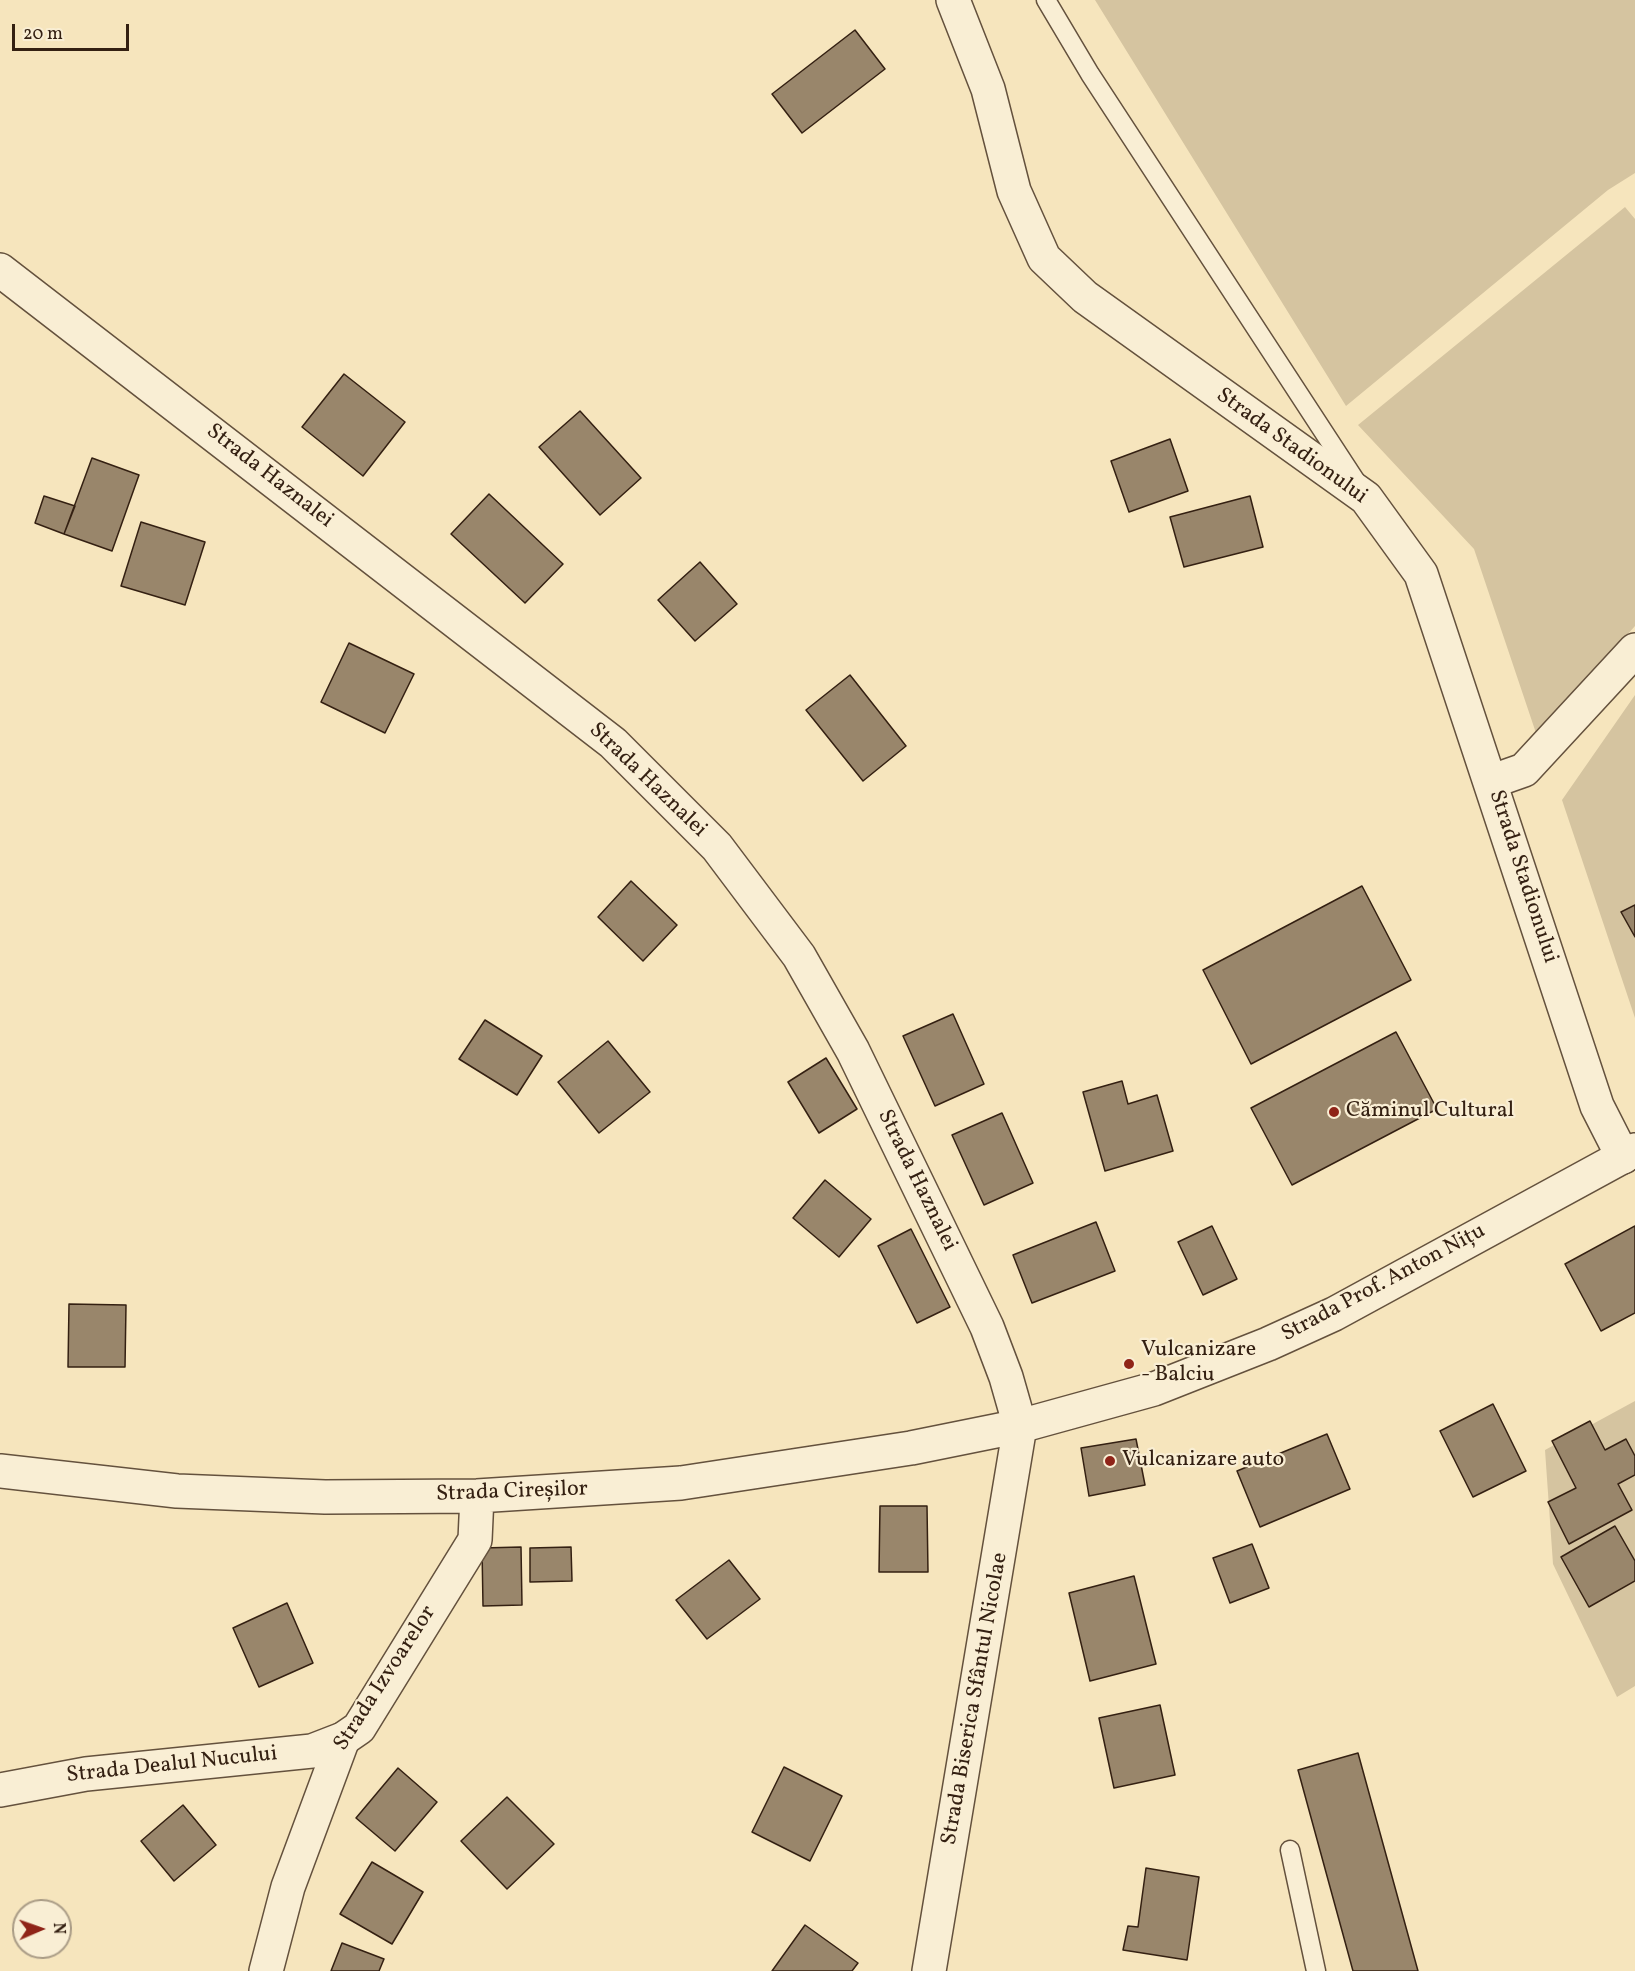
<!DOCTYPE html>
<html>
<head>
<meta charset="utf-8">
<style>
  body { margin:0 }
  #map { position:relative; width:1635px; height:1971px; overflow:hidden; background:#f6e5bd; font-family:Vollkorn,serif }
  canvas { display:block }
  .north { position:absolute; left:12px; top:1899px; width:60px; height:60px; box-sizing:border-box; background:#f9eed4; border:2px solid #aa9c86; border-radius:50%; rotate:88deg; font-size:16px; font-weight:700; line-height:24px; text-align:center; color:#342012 }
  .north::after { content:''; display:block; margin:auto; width:21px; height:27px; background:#8f2418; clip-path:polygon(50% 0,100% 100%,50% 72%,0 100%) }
  .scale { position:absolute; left:12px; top:24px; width:117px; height:27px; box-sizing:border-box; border:3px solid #342012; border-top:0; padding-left:8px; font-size:18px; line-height:21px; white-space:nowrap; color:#342012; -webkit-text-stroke:4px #f9eed4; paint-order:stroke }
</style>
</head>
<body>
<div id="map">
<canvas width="1635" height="1971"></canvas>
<div class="north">N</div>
<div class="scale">20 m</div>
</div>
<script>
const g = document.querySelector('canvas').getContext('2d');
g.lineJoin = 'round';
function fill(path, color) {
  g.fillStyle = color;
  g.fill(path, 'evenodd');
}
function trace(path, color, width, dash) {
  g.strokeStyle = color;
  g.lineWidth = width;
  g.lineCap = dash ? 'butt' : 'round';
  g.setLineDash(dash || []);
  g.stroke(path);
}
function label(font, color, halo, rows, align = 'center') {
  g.font = font + ' Vollkorn,serif';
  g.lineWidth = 4.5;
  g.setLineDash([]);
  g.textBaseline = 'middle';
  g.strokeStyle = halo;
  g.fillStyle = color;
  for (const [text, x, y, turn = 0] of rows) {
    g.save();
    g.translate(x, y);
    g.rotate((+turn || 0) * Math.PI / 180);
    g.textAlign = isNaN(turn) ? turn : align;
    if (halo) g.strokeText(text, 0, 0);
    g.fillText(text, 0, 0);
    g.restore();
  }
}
fill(new Path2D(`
  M 1095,0 L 1635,0 L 1635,173 L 1608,190 L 1346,406 Z
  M 1625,207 L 1635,219 L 1635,626 L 1537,736 L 1474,549 L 1358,425 Z
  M 1635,695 L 1635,1018 L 1562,800 Z
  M 1635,1401 L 1635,1686 L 1617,1697 L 1553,1564 L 1545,1450 Z`), '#d5c4a0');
const building = new Path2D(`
  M 855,30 L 885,69 L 802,133 L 772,94 Z
  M 344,374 L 405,422 L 363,476 L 302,427 Z
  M 580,411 L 641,478 L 600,515 L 539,447 Z
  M 1170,439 L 1188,491 L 1129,512 L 1111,461 Z
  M 92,458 L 139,475 L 112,551 L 64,534 Z
  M 489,494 L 563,564 L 525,603 L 451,534 Z
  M 44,496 L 75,506 L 64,534 L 35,523 Z
  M 1250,496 L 1263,547 L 1184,567 L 1170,517 Z
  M 141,522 L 205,542 L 185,605 L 121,586 Z
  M 700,562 L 737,604 L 695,641 L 658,600 Z
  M 349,643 L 414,674 L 385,733 L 321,702 Z
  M 850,675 L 906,746 L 863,781 L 806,710 Z
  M 631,881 L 677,925 L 643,961 L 598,917 Z
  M 1362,886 L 1411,980 L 1251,1064 L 1203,970 Z
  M 1635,905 L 1635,937 L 1621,912 Z
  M 953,1014 L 984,1084 L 935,1106 L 903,1036 Z
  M 485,1020 L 542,1056 L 517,1095 L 459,1059 Z
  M 1396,1032 L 1437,1109 L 1292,1185 L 1251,1108 Z
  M 608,1041 L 650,1092 L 599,1133 L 558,1082 Z
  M 826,1058 L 857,1109 L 819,1133 L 788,1082 Z
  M 1122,1081 L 1128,1104 L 1157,1095 L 1173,1151 L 1105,1171 L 1083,1092 Z
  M 1002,1113 L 1033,1183 L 984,1205 L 952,1135 Z
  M 825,1180 L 871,1219 L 839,1257 L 793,1218 Z
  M 1096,1222 L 1115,1271 L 1032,1303 L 1013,1255 Z
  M 1212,1226 L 1237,1279 L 1203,1295 L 1178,1242 Z
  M 1635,1226 L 1635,1313 L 1601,1331 L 1565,1264 Z
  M 911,1229 L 950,1307 L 917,1323 L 878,1246 Z
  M 69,1304 L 126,1305 L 125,1367 L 68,1367 Z
  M 1493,1404 L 1526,1471 L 1473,1497 L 1440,1431 Z
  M 1590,1421 L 1605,1450 L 1626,1439 L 1635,1456 L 1635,1475 L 1618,1484 L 1632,1510 L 1569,1544 L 1548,1502 L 1576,1488 L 1552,1441 Z
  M 1327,1434 L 1350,1489 L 1260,1527 L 1237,1471 Z
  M 1136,1439 L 1145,1485 L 1089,1496 L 1081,1448 Z
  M 880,1506 L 927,1506 L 928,1572 L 879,1572 Z
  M 1615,1526 L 1635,1561 L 1635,1581 L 1589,1607 L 1561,1557 Z
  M 1252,1544 L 1269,1588 L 1230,1603 L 1213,1558 Z
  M 521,1547 L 522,1605 L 483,1606 L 482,1548 Z
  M 571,1547 L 572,1581 L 530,1582 L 530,1548 Z
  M 729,1560 L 760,1599 L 707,1639 L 676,1600 Z
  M 1134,1576 L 1156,1664 L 1090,1681 L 1069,1593 Z
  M 287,1603 L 313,1663 L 259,1687 L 233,1628 Z
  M 1160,1705 L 1175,1775 L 1114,1788 L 1099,1718 Z
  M 1358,1753 L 1418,1971 L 1353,1971 L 1298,1770 Z
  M 784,1767 L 842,1796 L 810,1861 L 752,1832 Z
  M 398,1768 L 437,1802 L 395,1851 L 356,1818 Z
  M 507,1797 L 554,1844 L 507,1889 L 461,1841 Z
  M 183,1805 L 216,1845 L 174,1881 L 141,1841 Z
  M 372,1862 L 423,1892 L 392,1944 L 340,1914 Z
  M 1146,1868 L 1199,1877 L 1187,1960 L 1123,1950 L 1128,1926 L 1138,1927 Z
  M 805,1925 L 858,1963 L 852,1971 L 772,1971 Z
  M 342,1943 L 384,1959 L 379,1971 L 331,1971 Z`);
fill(building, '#99866b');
trace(building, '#342012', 1.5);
const service = new Path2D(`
  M 1046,0 L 1090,74 L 1355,480
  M 1290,1850 L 1316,1971`);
const minor = new Path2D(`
  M 953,0 L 988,89 L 1014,191 L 1044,258 L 1085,297 L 1366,498 L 1421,574 L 1597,1106 L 1623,1157
  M 0,270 L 613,743 L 717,847 L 799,956 L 853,1051 L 987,1327 L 1006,1377 L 1020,1426
  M 1490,782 L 1524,770 L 1635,650
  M 266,1971 L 288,1887 L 343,1739`);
const tertiary = new Path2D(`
  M 0,1471 L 177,1491 L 325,1497 L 477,1496 L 681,1483 L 911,1448 L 1020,1426 L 1154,1389 L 1268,1344 L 1334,1314 L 1635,1150
  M 0,1790 L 86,1774 L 312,1751 L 343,1739 L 359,1728 L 475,1540 L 477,1496
  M 929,1971 L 1020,1426`);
trace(service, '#64513d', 21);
trace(minor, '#64513d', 36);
trace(tertiary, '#64513d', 36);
trace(service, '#f9eed4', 18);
trace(minor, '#f9eed4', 33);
trace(tertiary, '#f9eed4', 33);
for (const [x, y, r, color] of [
  [1334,1112,6,"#8f2418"],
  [1129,1364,6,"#8f2418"],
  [1110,1461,6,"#8f2418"]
]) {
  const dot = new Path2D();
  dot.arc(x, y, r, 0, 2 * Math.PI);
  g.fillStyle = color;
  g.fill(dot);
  trace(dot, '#f9eed4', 2);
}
label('22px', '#342012', '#f9eed4', [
  ["Strada Stadionului",1291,447,36],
  ["Strada Haznalei",269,477,38],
  ["Strada Haznalei",647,781,44],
  ["Strada Stadionului",1522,877,72],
  ["Strada Haznalei",916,1181,64],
  ["Strada Prof. Anton Nițu",1384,1284,-28],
  ["Strada Cireșilor",512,1493,-2],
  ["Strada Izvoarelor",386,1679,-57],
  ["Strada Biserica Sfântul Nicolae",976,1699,-80],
  ["Strada Dealul Nucului",172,1766,-6]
]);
label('22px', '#342012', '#f9eed4', [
  ["Căminul Cultural",1346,1112],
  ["Vulcanizare",1141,1351],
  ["- Balciu",1141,1376],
  ["Vulcanizare auto",1122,1461]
], 'left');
</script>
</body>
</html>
